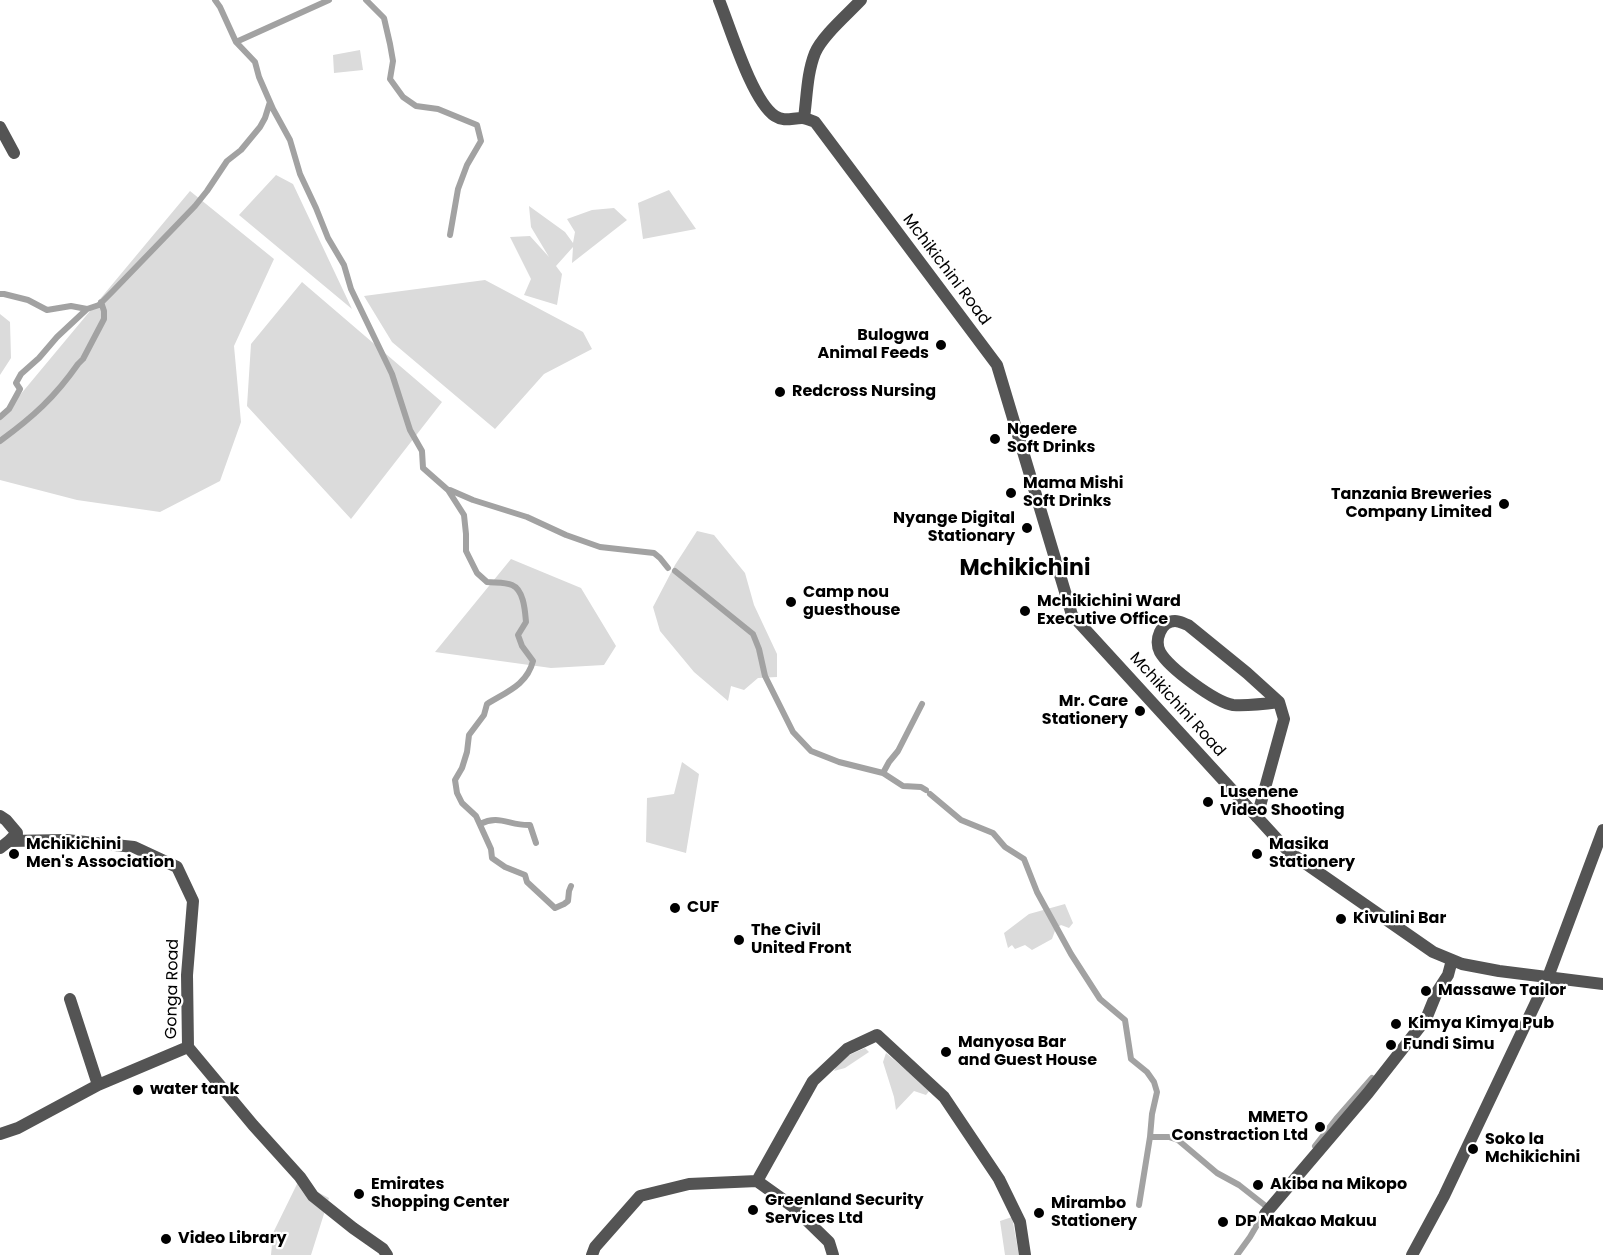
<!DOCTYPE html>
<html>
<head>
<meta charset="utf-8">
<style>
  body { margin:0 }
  canvas { display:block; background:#fff }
</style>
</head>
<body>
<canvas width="1603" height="1255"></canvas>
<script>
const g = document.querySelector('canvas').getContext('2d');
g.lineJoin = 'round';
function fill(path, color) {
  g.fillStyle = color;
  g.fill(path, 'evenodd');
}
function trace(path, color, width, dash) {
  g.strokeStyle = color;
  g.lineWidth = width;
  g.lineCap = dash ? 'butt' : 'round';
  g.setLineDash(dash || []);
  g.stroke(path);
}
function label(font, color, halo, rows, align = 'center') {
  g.font = font + ' Poppins,sans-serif';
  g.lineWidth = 4.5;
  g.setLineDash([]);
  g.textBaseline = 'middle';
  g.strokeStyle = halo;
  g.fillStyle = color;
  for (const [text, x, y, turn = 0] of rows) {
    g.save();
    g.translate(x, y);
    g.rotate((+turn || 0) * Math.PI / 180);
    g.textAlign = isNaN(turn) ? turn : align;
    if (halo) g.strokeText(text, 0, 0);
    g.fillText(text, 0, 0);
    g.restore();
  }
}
fill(new Path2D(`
  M 360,50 L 363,70 L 334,73 L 333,55 Z
  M 276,175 L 293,184 L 352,309 L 239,215 Z
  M 669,190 L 696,229 L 643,239 L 638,203 Z
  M 190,191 L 274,259 L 234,346 L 241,422 L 220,481 L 160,512 L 77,500 L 0,480 L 0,419 Z
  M 529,206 L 565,232 L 573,243 L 575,232 L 567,219 L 592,210 L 614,208 L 627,220 L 572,263 L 573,247 L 556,266 L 562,274 L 557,305 L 524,295 L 531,279 L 510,237 L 530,236 L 549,257 L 531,227 Z
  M 485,280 L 583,332 L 592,349 L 544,374 L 495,429 L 392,342 L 364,296 Z
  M 302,282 L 442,402 L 351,519 L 247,406 L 251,344 Z
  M 0,314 L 10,322 L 11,358 L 0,375 Z
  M 697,531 L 714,535 L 745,573 L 754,605 L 777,654 L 777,677 L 758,678 L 744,690 L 731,686 L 728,701 L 694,672 L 660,631 L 653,607 L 675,565 Z
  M 511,559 L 581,588 L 616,646 L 604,665 L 551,668 L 435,652 Z
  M 682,762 L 699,774 L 686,853 L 646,842 L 647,798 L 674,794 Z
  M 1065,904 L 1073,923 L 1069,928 L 1061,925 L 1056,928 L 1052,939 L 1032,950 L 1025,945 L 1015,949 L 1012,945 L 1008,948 L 1004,933 L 1029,914 Z
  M 865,1048 L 869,1052 L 845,1068 L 834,1071 L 840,1059 Z
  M 886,1053 L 930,1090 L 926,1095 L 914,1091 L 896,1110 L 894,1097 L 883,1062 Z
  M 298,1182 L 329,1198 L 311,1255 L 271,1255 L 273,1233 Z
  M 1012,1217 L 1019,1255 L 1005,1255 L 1000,1221 Z`), '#dbdbdb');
trace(new Path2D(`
  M 215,0 L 220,7 L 236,42 L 255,62 L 259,77 L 273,109 L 290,140 L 300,174 L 316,208 L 328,238 L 344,265 L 351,289 L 392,374 L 410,430 L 422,451 L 423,468 L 448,490 L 464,515 L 466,534 L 466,551 L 477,573 L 487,582 C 494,583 505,582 512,585 C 524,590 525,611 526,622 L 518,635 L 522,646 L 533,661 C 527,685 506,692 487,704 L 484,715 L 469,735 L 467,752 L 462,768 L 455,780 L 457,793 L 462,803 L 476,816 L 491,849 L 492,858 L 505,867 L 525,875 L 527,882 L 555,908 L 564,904 L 568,901 L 569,891 L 571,886
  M 366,0 L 384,18 L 390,44 L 393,61 L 390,79 L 403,97 L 416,106 L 438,109 L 477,125 L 481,141 L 467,165 L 458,189 L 450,235
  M 236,42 L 329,0
  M 0,294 L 4,294 L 28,300 L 47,310 L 71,306 L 87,309
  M 0,417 L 9,409 L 20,389 L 16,383 L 21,374 L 39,358 L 57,337 L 87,309 L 99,305 L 112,292 L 195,206 L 207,191 L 227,161 L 241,150 L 260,127 L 265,118 L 270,102
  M 0,441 C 33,417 55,397 78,364 L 83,359 L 104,319 L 104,311 L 101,302
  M 450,490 L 473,500 L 527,517 L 566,535 L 600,547 L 654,553 L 660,558 L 668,568
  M 675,571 L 753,634 L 759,649 L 765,676 L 793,732 L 811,751 L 839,762 L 883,773 L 903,786 L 921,787 L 926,790
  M 883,773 L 889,762 L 898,751 L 922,704
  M 930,794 L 961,820 L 993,833 L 1005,847 L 1024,859 L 1037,892 L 1071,954 L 1100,999 L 1125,1020 L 1131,1059 L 1147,1072 L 1154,1082 L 1157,1092 L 1152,1114 L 1150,1137 L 1139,1205
  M 480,824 C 499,814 510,826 530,825 L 536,843
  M 1150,1137 L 1169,1137 L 1178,1140 L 1217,1173 L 1239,1185 L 1267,1207 L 1271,1204
  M 1315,1146 L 1336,1119 L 1372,1078
  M 1237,1255 L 1250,1237 L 1264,1213`), '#a2a2a2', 6);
trace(new Path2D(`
  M 1257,817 L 1284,719 L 1279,702 L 1247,673 L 1188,625 C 1184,624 1180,621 1175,621 C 1161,621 1154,640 1160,652 C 1169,668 1215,702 1233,705 C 1249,706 1264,704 1279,702
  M 1412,1255 L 1444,1196 L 1548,977 L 1603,830`), '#545454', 12);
trace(new Path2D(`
  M 719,0 C 730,27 752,101 775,116 C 784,122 792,118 802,118 C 806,118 810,120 815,122 L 997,365 L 1072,615 L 1289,852 L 1433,952 L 1462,964 L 1499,971 L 1603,984
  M 804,118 C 807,96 807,73 815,53 C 822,36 848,14 861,0
  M 0,127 L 14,153
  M 0,816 L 6,820 L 17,833 L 9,841
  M 0,848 L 9,841 L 66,840 L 134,847 L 177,867 L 193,901 L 187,975 L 188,1047 L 253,1125 L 300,1177 L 313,1196 L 353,1228 L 383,1249 L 387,1255
  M 70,999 L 98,1085
  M 0,1134 L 18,1128 L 98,1085 L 188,1047
  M 757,1181 L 813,1081 L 847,1049 L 877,1035 L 944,1097 L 999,1179 L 1020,1222 L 1025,1255
  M 1265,1214 L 1368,1093 L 1426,1019 L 1437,992 L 1448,975 L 1452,960
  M 592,1255 L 595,1247 L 640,1196 L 689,1184 L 757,1181 L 792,1206 L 829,1242 L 833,1255`), '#545454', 12);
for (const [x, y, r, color] of [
  [941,345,6,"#000"],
  [780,392,6,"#000"],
  [995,439,6,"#000"],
  [1011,493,6,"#000"],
  [1504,504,6,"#000"],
  [1027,528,6,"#000"],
  [791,602,6,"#000"],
  [1025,611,6,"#000"],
  [1140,711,6,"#000"],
  [1208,802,6,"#000"],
  [14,854,6,"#000"],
  [1257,854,6,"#000"],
  [675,908,6,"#000"],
  [1341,919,6,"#000"],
  [739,940,6,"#000"],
  [1426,991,6,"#000"],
  [1396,1024,6,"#000"],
  [1391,1045,6,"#000"],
  [946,1052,6,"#000"],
  [138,1090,6,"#000"],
  [1320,1127,6,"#000"],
  [1473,1149,6,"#000"],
  [1258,1185,6,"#000"],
  [359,1194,6,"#000"],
  [753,1210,6,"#000"],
  [1039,1213,6,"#000"],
  [1223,1222,6,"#000"],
  [166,1239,6,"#000"]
]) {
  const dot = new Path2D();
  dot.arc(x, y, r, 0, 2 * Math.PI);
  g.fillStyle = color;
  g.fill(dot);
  trace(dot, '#fff', 2);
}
label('16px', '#000', '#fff', [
  ["Mchikichini Road",946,270,53],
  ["Mchikichini Road",1177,705,48],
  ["Gonga Road",173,989,-89]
]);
label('bold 16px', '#000', '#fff', [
  ["Bulogwa",929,336,"right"],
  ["Animal Feeds",929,354,"right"],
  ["Redcross Nursing",792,392],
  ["Ngedere",1007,430],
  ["Soft Drinks",1007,448],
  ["Mama Mishi",1023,484],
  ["Soft Drinks",1023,502],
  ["Tanzania Breweries",1492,495,"right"],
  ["Company Limited",1492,513,"right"],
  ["Nyange Digital",1015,519,"right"],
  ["Stationary",1015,537,"right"],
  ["Camp nou",803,593],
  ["guesthouse",803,611],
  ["Mchikichini Ward",1037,602],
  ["Executive Office",1037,620],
  ["Mr. Care",1128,702,"right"],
  ["Stationery",1128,720,"right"],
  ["Lusenene",1220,793],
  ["Video Shooting",1220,811],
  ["Mchikichini",26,845],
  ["Men's Association",26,863],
  ["Masika",1269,845],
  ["Stationery",1269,863],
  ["CUF",687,908],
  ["Kivulini Bar",1353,919],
  ["The Civil",751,931],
  ["United Front",751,949],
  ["Massawe Tailor",1438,991],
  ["Kimya Kimya Pub",1408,1024],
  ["Manyosa Bar",958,1043],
  ["and Guest House",958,1061],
  ["Fundi Simu",1403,1045],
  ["water tank",150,1090],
  ["MMETO",1308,1118,"right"],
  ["Constraction Ltd",1308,1136,"right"],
  ["Soko la",1485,1140],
  ["Mchikichini",1485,1158],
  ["Emirates",371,1185],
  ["Shopping Center",371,1203],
  ["Akiba na Mikopo",1270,1185],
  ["Greenland Security",765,1201],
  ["Services Ltd",765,1219],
  ["Mirambo",1051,1204],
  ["Stationery",1051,1222],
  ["DP Makao Makuu",1235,1222],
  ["Video Library",178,1239]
], 'left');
label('bold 22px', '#000', '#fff', [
  ["Mchikichini",1025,569]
]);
</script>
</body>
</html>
